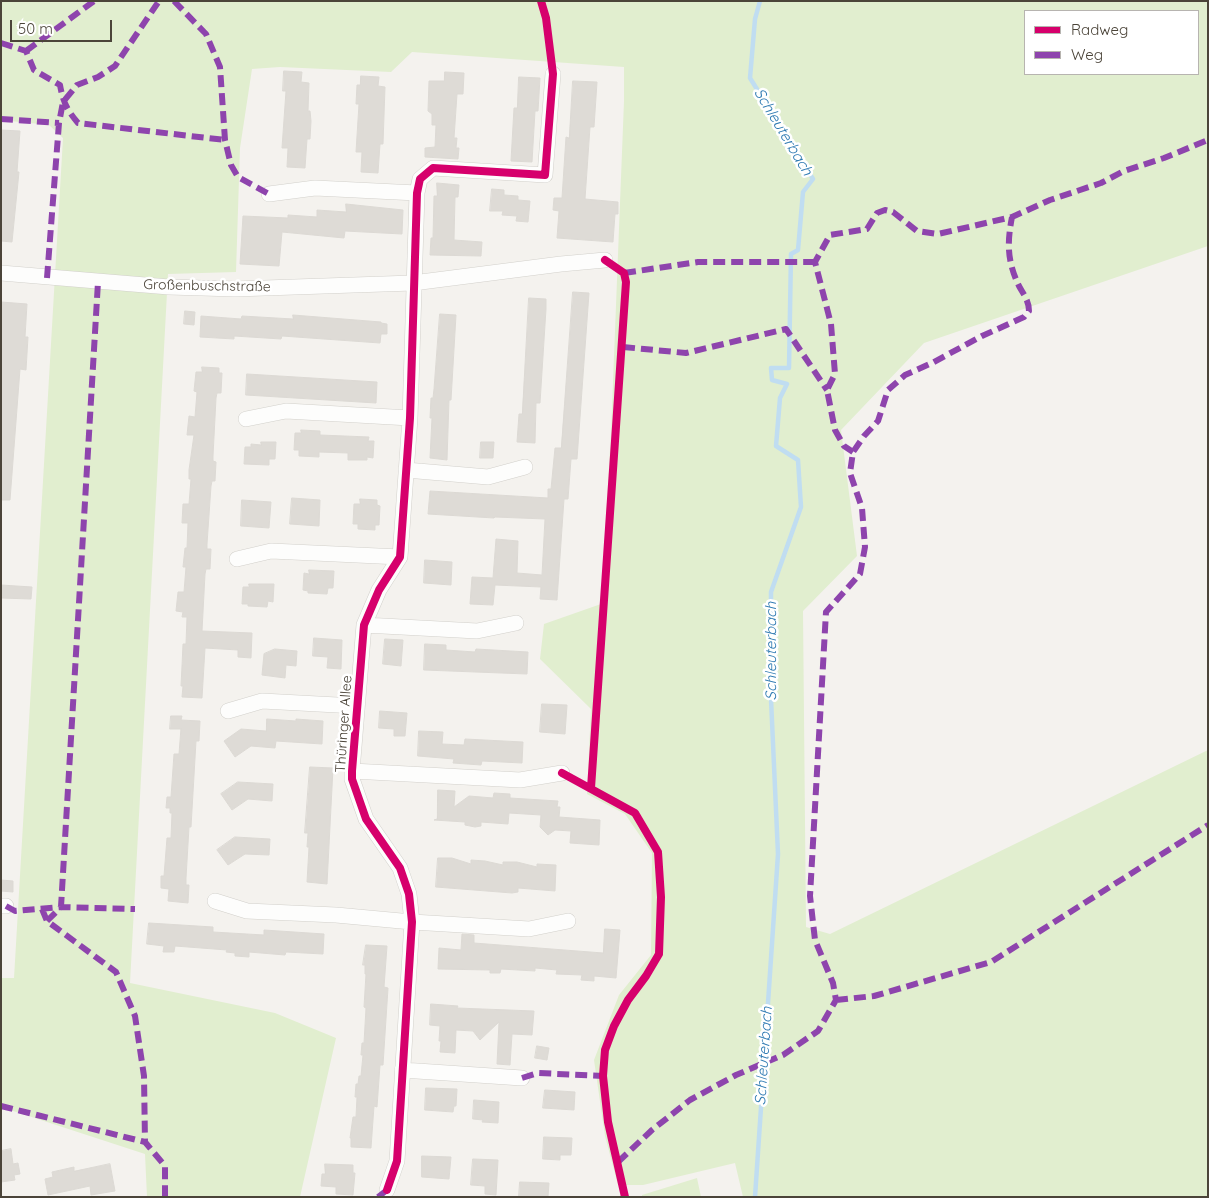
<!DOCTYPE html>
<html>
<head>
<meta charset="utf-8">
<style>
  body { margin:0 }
  #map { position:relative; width:1209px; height:1198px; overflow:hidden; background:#f4f2ee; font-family:Quicksand,sans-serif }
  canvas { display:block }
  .frame { position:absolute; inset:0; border:2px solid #4b4439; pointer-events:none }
  .legend { position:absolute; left:1024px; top:10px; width:175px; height:65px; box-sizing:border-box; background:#fff; border:1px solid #b7b4b0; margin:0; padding:6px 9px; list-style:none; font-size:15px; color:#4b4439 }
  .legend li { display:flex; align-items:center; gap:10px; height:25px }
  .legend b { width:25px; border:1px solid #b7b4b0 }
  .scale { position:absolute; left:10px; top:20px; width:102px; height:22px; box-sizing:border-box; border:2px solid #4b4439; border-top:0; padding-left:6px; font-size:15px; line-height:18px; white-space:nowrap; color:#4b4439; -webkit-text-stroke:4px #fff; paint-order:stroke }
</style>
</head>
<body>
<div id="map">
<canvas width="1209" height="1198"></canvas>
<div class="frame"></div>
<ul class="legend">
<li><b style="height:6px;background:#d6006c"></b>Radweg</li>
<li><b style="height:6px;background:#8e44ad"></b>Weg</li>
</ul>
<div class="scale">50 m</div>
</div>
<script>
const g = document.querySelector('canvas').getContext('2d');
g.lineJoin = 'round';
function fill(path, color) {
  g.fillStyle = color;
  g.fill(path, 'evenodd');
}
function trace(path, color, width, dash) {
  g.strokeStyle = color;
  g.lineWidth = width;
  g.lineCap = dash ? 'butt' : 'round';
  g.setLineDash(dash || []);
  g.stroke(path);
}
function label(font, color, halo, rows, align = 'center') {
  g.font = font + ' Quicksand,sans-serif';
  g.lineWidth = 5;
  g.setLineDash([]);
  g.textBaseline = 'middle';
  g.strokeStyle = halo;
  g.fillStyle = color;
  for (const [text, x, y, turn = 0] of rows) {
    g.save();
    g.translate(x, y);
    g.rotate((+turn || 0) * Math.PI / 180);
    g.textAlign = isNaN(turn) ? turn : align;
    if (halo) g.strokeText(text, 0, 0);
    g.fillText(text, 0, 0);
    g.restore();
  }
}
fill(new Path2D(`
  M 1,1 L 1208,1 L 1208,246 L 924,343 L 841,430 L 857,556 L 803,611 L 806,927 L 830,934 L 1208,750 L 1208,1197 L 743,1197 L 735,1163 L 643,1185 L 618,1185 L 605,1136 L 594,1060 L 619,995 L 651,955 L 652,853 L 625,814 L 587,794 L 591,709 L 540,659 L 544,624 L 601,604 L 611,433 L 624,101 L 624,67 L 412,52 L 391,72 L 280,67 L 252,69 L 240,148 L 236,272 L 168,274 L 130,983 L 275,1013 L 336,1038 L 300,1197 L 147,1197 L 145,1154 L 1,1107 L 1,978 L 14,978 L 63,138 L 49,125 L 1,120 ZM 1025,11 L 1198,11 L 1198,74 L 1025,74 Z
  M 697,1178 L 701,1197 L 642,1197 L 642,1195 Z`), '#e1eecf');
trace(new Path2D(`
  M 755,1197 L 778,854 L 771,699 L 771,592 L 801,507 L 798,460 L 776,446 L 780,398 L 787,384 L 772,380 L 771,368 L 789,368 L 791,254 L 798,250 L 803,192 L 813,179 L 750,78 L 755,19 L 760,1`), '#c0ddf1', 4.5);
const building = new Path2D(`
  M 284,71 L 302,72 L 301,82 L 309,83 L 308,111 L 310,111 L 311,121 L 310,139 L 307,139 L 305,168 L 287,167 L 288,148 L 282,148 L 286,91 L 283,91 Z
  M 445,72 L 464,73 L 463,94 L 457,94 L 454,138 L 457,138 L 456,148 L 459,148 L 458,159 L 425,157 L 425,148 L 435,147 L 436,125 L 432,125 L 432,114 L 428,111 L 429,81 L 444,81 Z
  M 361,76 L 379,77 L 378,86 L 385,87 L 383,144 L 380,144 L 378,173 L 361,172 L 362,152 L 356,152 L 359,104 L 356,104 L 357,85 L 360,85 Z
  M 519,77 L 540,78 L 538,111 L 535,111 L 532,162 L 511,161 L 514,108 L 517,108 Z
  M 573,81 L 597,82 L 594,127 L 590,127 L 585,199 L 618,202 L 618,214 L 615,214 L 613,242 L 557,238 L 559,211 L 553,210 L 554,198 L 562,198 L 566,137 L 569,138 Z
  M 1,130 L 20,131 L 17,172 L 19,172 L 12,242 L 1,241 Z
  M 437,183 L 459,185 L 458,197 L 455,197 L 454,240 L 482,242 L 481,256 L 430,255 L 431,238 L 433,238 L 434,196 L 437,196 Z
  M 492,189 L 504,190 L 504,195 L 518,196 L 518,200 L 530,201 L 528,222 L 516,221 L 517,216 L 502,215 L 503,211 L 490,211 Z
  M 346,204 L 403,210 L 402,234 L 345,231 L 344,238 L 282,232 L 279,266 L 240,264 L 243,216 L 288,218 L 288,215 L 317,217 L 317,210 L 346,212 Z
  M 573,292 L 589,293 L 577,459 L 571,459 L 568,499 L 564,499 L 557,600 L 540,599 L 541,587 L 495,585 L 493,605 L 470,604 L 472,577 L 493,578 L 496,539 L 518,541 L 517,573 L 542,575 L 545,519 L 495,517 L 494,518 L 428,514 L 430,491 L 548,498 L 548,489 L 551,489 L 555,448 L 561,448 Z
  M 529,298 L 546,299 L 546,309 L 540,403 L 536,403 L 535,443 L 517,442 L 519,414 L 522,414 Z
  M 1,302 L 27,304 L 25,337 L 28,337 L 26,370 L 20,369 L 10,500 L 1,500 Z
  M 185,311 L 195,312 L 194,325 L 184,324 Z
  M 440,314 L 456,315 L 451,400 L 449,400 L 447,460 L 430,458 L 432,418 L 430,418 L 431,398 L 433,398 L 434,389 Z
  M 293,315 L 381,322 L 381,323 L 387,324 L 387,334 L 381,334 L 380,343 L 282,336 L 281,339 L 234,336 L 234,339 L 200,337 L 201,316 L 241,319 L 242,316 L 293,319 Z
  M 202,367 L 219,368 L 219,373 L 222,373 L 221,393 L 217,393 L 216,398 L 213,456 L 213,461 L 216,462 L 215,481 L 212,481 L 211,486 L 207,544 L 207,549 L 211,549 L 210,569 L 206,569 L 205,574 L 202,631 L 252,633 L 251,658 L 238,657 L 238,650 L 205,648 L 202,698 L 182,697 L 183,686 L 181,686 L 182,666 L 183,644 L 186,644 L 187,617 L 182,617 L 183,612 L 176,611 L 178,592 L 184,592 L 186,567 L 183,567 L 185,548 L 187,548 L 188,523 L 182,523 L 183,504 L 189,504 L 191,479 L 189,479 L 189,470 L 194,435 L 187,435 L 189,416 L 195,417 L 197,392 L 194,391 L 196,372 L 202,372 Z
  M 247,374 L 377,382 L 376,403 L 246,395 Z
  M 301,430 L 320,431 L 320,435 L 369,437 L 368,441 L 374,441 L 373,458 L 367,457 L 367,460 L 348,460 L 348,453 L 319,452 L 319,457 L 299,456 L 299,450 L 294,450 L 295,433 L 301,433 Z
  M 261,442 L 276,442 L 275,459 L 269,459 L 269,465 L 244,464 L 245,447 L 251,447 L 251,444 L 261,445 Z
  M 481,442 L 494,442 L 493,458 L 480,458 Z
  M 292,498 L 320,500 L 319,526 L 290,524 Z
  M 360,499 L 377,500 L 377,505 L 380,506 L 379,525 L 375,525 L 375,530 L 358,529 L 358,524 L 353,524 L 354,504 L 360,504 Z
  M 242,500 L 271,502 L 269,528 L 241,526 Z
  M 425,560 L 452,562 L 451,585 L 424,583 Z
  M 309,570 L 334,571 L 333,588 L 328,588 L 327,594 L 308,593 L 308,591 L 303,590 L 304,573 L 309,574 Z
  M 249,584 L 274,584 L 273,602 L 268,601 L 267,607 L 248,606 L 248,604 L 242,604 L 243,587 L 249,587 Z
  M 1,585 L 32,587 L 31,599 L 1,598 Z
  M 314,638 L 342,640 L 341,669 L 327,668 L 328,657 L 313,656 Z
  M 385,639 L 403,640 L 401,666 L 383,664 Z
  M 425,644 L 446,645 L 446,650 L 475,652 L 476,649 L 528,652 L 527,674 L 424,670 Z
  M 275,649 L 297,651 L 296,666 L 286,665 L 285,678 L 262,675 L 264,654 Z
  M 542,704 L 567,705 L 565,734 L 540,732 Z
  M 380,711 L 407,713 L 405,736 L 394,736 L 394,729 L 379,728 Z
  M 171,716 L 182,716 L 181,720 L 200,721 L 199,741 L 196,741 L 191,827 L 189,827 L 186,878 L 186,885 L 189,885 L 188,903 L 168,901 L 169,889 L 161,888 L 161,876 L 164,876 L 167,838 L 171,838 L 172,813 L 170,813 L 170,808 L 166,808 L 167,797 L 171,797 L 174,754 L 179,754 L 181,728 L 181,729 L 170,729 Z
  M 267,719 L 296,721 L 296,719 L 323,721 L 322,744 L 276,741 L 275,748 L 251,746 L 235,757 L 224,741 L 241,729 L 266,731 Z
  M 419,731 L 443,732 L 442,744 L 464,745 L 465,739 L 523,742 L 522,763 L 482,761 L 481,765 L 453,763 L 454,759 L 418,756 Z
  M 310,767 L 333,768 L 327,884 L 307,882 L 309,847 L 307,847 L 308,833 L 305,833 Z
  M 238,782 L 273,784 L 272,801 L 248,799 L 232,810 L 221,794 Z
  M 438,790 L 455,791 L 454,807 L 469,796 L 493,798 L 494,793 L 510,794 L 510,798 L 558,801 L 557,807 L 560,807 L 559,817 L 600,820 L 599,845 L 570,843 L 571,831 L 555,830 L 548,835 L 540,827 L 541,815 L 509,813 L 508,824 L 481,822 L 481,826 L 475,827 L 465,825 L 465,822 L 434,820 L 437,819 Z
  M 235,837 L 270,839 L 269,855 L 245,854 L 228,865 L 217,850 Z
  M 438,858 L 452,858 L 471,864 L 471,860 L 485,861 L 503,865 L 503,862 L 517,862 L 537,867 L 537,864 L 556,865 L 555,891 L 518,888 L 518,892 L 512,893 L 436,887 Z
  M 1,880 L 13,881 L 13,892 L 1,891 Z
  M 149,923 L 213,927 L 213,932 L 264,935 L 264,930 L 324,934 L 323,954 L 286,952 L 285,955 L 249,952 L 249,957 L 235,956 L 235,953 L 226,952 L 227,950 L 175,946 L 174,952 L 163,952 L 164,946 L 147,944 Z
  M 605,929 L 620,930 L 616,978 L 594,976 L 594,981 L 581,980 L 582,975 L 556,974 L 557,970 L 535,968 L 535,971 L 501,969 L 500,973 L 490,973 L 490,970 L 438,969 L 439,948 L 461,950 L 462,934 L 474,935 L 474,943 L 603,953 Z
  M 366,945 L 387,946 L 384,987 L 388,988 L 383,1065 L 380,1065 L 377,1107 L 374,1106 L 371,1148 L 351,1147 L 351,1138 L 350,1138 L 353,1117 L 356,1117 L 357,1097 L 355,1097 L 356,1084 L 358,1084 L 359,1076 L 361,1076 L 363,1055 L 361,1055 L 362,1043 L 364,1043 L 366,1008 L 364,1007 L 366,974 L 365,974 L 365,965 L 363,965 Z
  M 431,1004 L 458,1006 L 457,1008 L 534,1011 L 532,1035 L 512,1034 L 510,1065 L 497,1064 L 499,1022 L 480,1040 L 473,1031 L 456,1030 L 455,1053 L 440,1052 L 441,1041 L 439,1041 L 440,1026 L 430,1025 Z
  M 537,1046 L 549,1048 L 547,1060 L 535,1058 Z
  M 426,1088 L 457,1089 L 456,1106 L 454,1106 L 453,1112 L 425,1110 Z
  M 545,1090 L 575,1092 L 574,1110 L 543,1108 Z
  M 474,1100 L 499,1102 L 498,1123 L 482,1122 L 483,1120 L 473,1119 Z
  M 544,1137 L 572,1138 L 571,1155 L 560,1155 L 560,1160 L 543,1159 Z
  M 11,1149 L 13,1164 L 18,1163 L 20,1174 L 14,1175 L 15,1180 L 1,1182 L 1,1151 Z
  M 422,1156 L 451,1157 L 449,1179 L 422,1177 Z
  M 473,1159 L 498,1160 L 496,1195 L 485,1194 L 485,1186 L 471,1185 Z
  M 110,1164 L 115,1191 L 91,1195 L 90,1186 L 48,1195 L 45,1179 L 53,1177 L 52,1172 L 74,1167 L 74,1171 Z
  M 325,1164 L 353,1165 L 353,1173 L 355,1173 L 353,1195 L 336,1194 L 336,1187 L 321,1186 L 322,1174 L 325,1174 Z
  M 520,1182 L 549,1183 L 548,1197 L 519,1197 Z`);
fill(building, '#dedbd6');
trace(building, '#dcd9d4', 1);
const minor = new Path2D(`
  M 269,194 L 315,188 L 417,193
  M 1,273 L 169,287 L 235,289 L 413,283 L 561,264 L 605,260
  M 246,419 L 286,411 L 410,418
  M 406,470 L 488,477 L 525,467
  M 237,559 L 271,551 L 400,557
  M 364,625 L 477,631 L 516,623
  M 228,711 L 262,701 L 356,706
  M 352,771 L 520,780 L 562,773
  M 215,901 L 247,911 L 336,915 L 412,922 L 529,929 L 568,921
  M 1,906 L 6,906
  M 402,1070 L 522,1078
  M 387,1190 L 397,1161 L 412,922 L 409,894 L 400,868 L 366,819 L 352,779 L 352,771 L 364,625 L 379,590 L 400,557 L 410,418 L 417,193 L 420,179 L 433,168 L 545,175 L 553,74`);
trace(minor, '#d2d0cb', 16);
trace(minor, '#fdfdfc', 15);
trace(new Path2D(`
  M 174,1 L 206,34 L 220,67 L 225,140 L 231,165 L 238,177 L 269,194
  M 1,43 L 26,51 L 34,70 L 60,85 C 63,102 67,110 78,123 L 225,140
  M 26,51 L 94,1
  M 1,119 L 59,123
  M 624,273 L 698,262 L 815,262
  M 47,278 L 59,123 L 63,102 L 77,85 L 98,77 L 115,66 L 159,1
  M 623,347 L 686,353 L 786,329 L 827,390
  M 853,452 L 844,446 L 835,430 L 827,390 L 835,374 L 831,324 L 815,262 L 830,235 L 867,229 L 877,213 L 885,210 L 893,212 L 917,231 L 938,234 L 1012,217 L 1050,200 L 1101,183 L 1124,171 L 1164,158 L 1208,140
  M 6,906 L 15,911 L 61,907 L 135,909
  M 42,909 L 47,921 L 116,972 L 135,1016 L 144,1076 L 145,1142 L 165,1166 L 165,1197
  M 47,921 L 61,907 L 98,282
  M 836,1000 L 874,996 L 991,962 L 1208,825
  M 522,1078 L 538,1073 L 603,1076
  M 1,1106 L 145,1142
  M 618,1162 L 652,1130 L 690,1100 L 736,1075 L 783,1055 L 818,1031 L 836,1000 L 833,983 L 815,940 L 810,896 L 826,612 L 860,574 L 865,547 L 862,508 L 850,473 L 853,452 L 864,436 L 878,421 L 888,390 L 905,375 L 932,363 L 982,336 L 1024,317 L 1029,311 C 1029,301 1024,295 1019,286 C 1007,261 1007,243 1012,217
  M 378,1197 L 387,1190`), '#8e44ad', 6, [12, 6]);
trace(new Path2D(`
  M 562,773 L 635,813 L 658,852 L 661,897 L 659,954 L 646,976 L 628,1000 L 614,1026 L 605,1050 L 603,1076 L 608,1122 L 625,1197
  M 591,788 L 626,282 L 624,273 L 605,260
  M 387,1190 L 397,1161 L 412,922 L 409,894 L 400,868 L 366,819 L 352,779 L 352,771 L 364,625 L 379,590 L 400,557 L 410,418 L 417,193 L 420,179 L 433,168 L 545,175 L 553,74 L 546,18 L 541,1`), '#d6006c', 8);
label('14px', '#4b4439', '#fff', [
  ["Großenbuschstraße",207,286,1],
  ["Thüringer Allee",344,724,-86]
]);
label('italic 15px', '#2e7ab2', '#fff', [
  ["Schleuterbach",783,132,59],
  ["Schleuterbach",771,651,-90],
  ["Schleuterbach",764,1056,-86]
]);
</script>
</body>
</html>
